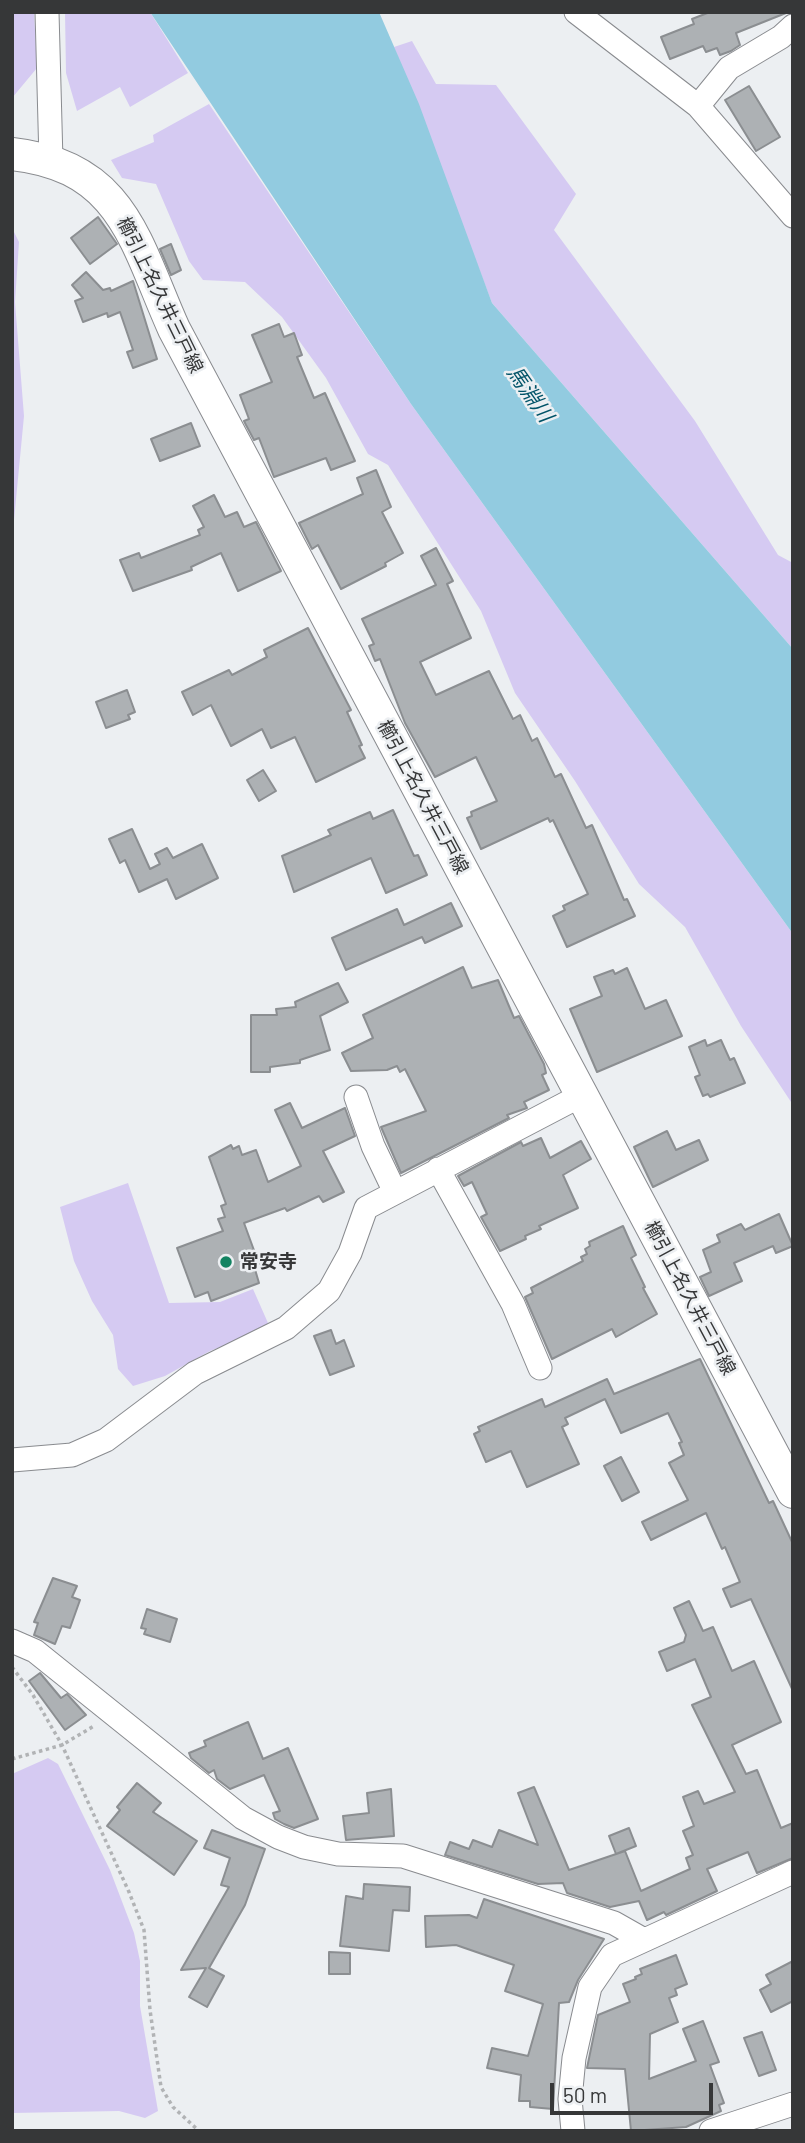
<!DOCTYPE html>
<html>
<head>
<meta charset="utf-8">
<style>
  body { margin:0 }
  #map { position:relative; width:805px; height:2143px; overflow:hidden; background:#eceff2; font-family:Barlow,sans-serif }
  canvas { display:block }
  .frame { position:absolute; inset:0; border:14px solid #363738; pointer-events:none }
  .scale { position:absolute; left:550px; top:2083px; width:163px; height:32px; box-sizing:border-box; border:4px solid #363738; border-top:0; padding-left:9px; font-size:21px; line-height:24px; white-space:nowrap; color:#363738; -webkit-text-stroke:5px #eceff2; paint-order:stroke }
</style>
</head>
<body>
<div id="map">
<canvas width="805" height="2143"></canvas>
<div class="frame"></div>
<div class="scale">50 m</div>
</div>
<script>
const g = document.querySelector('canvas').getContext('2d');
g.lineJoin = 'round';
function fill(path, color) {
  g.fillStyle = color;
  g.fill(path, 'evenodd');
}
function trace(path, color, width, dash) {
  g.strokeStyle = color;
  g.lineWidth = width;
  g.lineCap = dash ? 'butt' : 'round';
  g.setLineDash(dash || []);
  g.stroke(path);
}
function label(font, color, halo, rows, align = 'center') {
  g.font = font + ' Barlow,"Noto Sans JP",sans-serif';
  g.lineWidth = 5;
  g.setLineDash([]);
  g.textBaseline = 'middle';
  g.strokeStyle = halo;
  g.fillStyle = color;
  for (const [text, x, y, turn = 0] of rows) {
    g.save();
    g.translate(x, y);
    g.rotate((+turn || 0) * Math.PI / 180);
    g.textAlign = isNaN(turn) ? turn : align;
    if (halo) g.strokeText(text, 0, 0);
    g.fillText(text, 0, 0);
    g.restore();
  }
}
fill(new Path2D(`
  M 12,12 L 34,12 L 37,68 L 12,98 Z
  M 65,12 L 150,12 L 188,73 L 130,107 L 120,87 L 77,111 L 66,73 Z
  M 412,41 L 436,84 L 496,85 L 576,194 L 554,230 L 695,421 L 778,555 L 793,563 L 793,649 L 492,303 L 394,47 Z
  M 209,104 L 411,404 L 793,934 L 793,1105 L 741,1026 L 685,927 L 639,884 L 575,781 L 515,693 L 481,611 L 388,465 L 368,454 L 326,378 L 282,317 L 245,282 L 203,280 L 189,261 L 156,184 L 122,178 L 111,160 L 154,142 L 153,135 Z
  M 12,228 L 19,242 L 15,302 L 24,416 L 12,541 Z
  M 128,1183 L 169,1303 L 220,1302 L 253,1289 L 268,1323 L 259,1332 L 210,1351 L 165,1376 L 133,1386 L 118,1369 L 113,1335 L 92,1301 L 74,1261 L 60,1207 Z
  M 48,1758 L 58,1764 L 110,1870 L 134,1933 L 140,1961 L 140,2006 L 158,2111 L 145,2118 L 119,2111 L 12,2113 L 12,1774 Z`), '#d5caf2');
fill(new Path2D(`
  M 150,12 L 379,12 L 419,104 L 492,303 L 793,649 L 793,934 L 411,404 Z`), '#92cbe0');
const building = new Path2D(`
  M 710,12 L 786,12 L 786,13 L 736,33 L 740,45 L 731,51 L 720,55 L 717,48 L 706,52 L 703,46 L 670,59 L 661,37 L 694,24 L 692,19 Z
  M 749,86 L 780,137 L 756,151 L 725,100 Z
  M 98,217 L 117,244 L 90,264 L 71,238 Z
  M 171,244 L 181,270 L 171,275 L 160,249 Z
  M 86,272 L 103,290 L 110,288 L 111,291 L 133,281 L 157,359 L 133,368 L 127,352 L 133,350 L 120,312 L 108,317 L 107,313 L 83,322 L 75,301 L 83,298 L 72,285 Z
  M 279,324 L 284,337 L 294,333 L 302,355 L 297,357 L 314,398 L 325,393 L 355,461 L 331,470 L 326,458 L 274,477 L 259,438 L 254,440 L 246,425 L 244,421 L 249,419 L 240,395 L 272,382 L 252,335 Z
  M 191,423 L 200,446 L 160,461 L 151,439 Z
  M 376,470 L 391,507 L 382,512 L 403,553 L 385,563 L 386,566 L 341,589 L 318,545 L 312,549 L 299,523 L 363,494 L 357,478 Z
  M 214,495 L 225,517 L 237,512 L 244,527 L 256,522 L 281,571 L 238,591 L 221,553 L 191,567 L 192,570 L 133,591 L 120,560 L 139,553 L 141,558 L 200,535 L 198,530 L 204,527 L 193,506 Z
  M 436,548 L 453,581 L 447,584 L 471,638 L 420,662 L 436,695 L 489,671 L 513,719 L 520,715 L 532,741 L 537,738 L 555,777 L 561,774 L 586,828 L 592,825 L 624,900 L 627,899 L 635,916 L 567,947 L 553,916 L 565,910 L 563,906 L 588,894 L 553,820 L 550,822 L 548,818 L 481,849 L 467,818 L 472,816 L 471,812 L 497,801 L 476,757 L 435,777 L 405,723 L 380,659 L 375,661 L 369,646 L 374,644 L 362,619 L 436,585 L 421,556 Z
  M 308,628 L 351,710 L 347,712 L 362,745 L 359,746 L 365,758 L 316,782 L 295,737 L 271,748 L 262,729 L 231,746 L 211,705 L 193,715 L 182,692 L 229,670 L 232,675 L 267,657 L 264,650 Z
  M 127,690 L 135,712 L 128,715 L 130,719 L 106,728 L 96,702 Z
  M 263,770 L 276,791 L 259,801 L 247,780 Z
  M 393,810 L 414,856 L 418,855 L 427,875 L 386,893 L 371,858 L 294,892 L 282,856 L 331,835 L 328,830 L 370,812 L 373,819 Z
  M 132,829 L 150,869 L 160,864 L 155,854 L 167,848 L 173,858 L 202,844 L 218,878 L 176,899 L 167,879 L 139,892 L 125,860 L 120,863 L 109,839 Z
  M 451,903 L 462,926 L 425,943 L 422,937 L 346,970 L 332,938 L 397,909 L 404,925 Z
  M 463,967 L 472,988 L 498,980 L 514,1018 L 519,1016 L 544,1064 L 546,1073 L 542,1075 L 549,1090 L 524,1102 L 527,1108 L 507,1115 L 509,1118 L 401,1173 L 381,1127 L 426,1111 L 405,1069 L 400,1072 L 397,1066 L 387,1070 L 351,1071 L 342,1053 L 373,1038 L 363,1015 Z
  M 627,968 L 645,1009 L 666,1000 L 682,1036 L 597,1072 L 570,1009 L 602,996 L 594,977 L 613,970 L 615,974 Z
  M 338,983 L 348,1002 L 320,1016 L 330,1050 L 300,1060 L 300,1063 L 270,1067 L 270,1072 L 251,1072 L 251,1015 L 277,1015 L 276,1009 L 296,1007 L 295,1002 Z
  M 705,1040 L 707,1046 L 721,1040 L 730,1060 L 734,1058 L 745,1083 L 710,1097 L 708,1094 L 703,1096 L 695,1077 L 700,1075 L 689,1047 Z
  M 290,1103 L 302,1128 L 345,1108 L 355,1136 L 323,1151 L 344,1192 L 323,1202 L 319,1196 L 287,1211 L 285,1208 L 244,1223 L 259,1264 L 254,1266 L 259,1283 L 211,1301 L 208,1292 L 195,1297 L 177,1248 L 223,1231 L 218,1219 L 225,1217 L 221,1206 L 226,1204 L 209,1157 L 231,1145 L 233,1149 L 239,1146 L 242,1155 L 256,1150 L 268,1182 L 301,1166 L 275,1110 Z
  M 667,1131 L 676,1150 L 699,1140 L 708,1160 L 653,1187 L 634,1147 Z
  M 541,1138 L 550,1158 L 581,1141 L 591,1159 L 563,1175 L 578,1208 L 539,1226 L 541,1229 L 525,1236 L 526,1239 L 500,1251 L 481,1217 L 487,1214 L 472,1182 L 464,1186 L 458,1176 L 521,1142 L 523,1146 Z
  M 779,1214 L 793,1246 L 776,1253 L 773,1246 L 734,1263 L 742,1281 L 709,1296 L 700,1277 L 711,1272 L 703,1250 L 720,1242 L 717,1235 L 741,1224 L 745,1230 Z
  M 623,1226 L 636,1255 L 631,1258 L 645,1287 L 643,1288 L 657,1314 L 616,1337 L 612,1329 L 552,1359 L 525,1297 L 533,1293 L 531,1288 L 583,1261 L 581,1257 L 587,1254 L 585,1249 L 590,1246 L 589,1242 Z
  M 331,1330 L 336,1344 L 344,1340 L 354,1366 L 330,1375 L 314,1336 Z
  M 700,1359 L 769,1503 L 773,1501 L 793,1544 L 793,1691 L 751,1599 L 731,1607 L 723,1589 L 740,1582 L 725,1547 L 722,1549 L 706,1513 L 651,1540 L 642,1522 L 688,1500 L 669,1463 L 684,1455 L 679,1443 L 682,1442 L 668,1413 L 621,1433 L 605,1399 L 565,1418 L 568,1424 L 562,1427 L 579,1464 L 527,1487 L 511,1451 L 486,1462 L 474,1434 L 480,1431 L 478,1427 L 542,1399 L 545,1407 L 607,1379 L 614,1394 Z
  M 621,1457 L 639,1492 L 622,1501 L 604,1466 Z
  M 53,1578 L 77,1586 L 72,1597 L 80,1600 L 70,1628 L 62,1626 L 55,1644 L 34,1635 L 38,1623 L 34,1622 Z
  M 689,1601 L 703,1631 L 713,1627 L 732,1671 L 754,1661 L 781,1722 L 732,1745 L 746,1774 L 757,1770 L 781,1828 L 793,1823 L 793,1858 L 757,1873 L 748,1852 L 707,1869 L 717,1891 L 666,1915 L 664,1912 L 647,1920 L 639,1901 L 610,1907 L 567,1893 L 563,1883 L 538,1884 L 445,1855 L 450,1842 L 469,1849 L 473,1840 L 492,1847 L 499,1830 L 538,1845 L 518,1793 L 534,1787 L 569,1870 L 625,1851 L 641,1891 L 690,1869 L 686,1858 L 693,1855 L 683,1831 L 694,1826 L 683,1797 L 698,1791 L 704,1804 L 735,1792 L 692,1705 L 711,1697 L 695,1659 L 667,1671 L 659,1652 L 684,1642 L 686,1635 L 674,1608 Z
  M 147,1609 L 177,1619 L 170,1642 L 144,1634 L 146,1629 L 141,1628 Z
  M 40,1673 L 61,1698 L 67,1694 L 86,1715 L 65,1730 L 29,1681 Z
  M 248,1722 L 263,1759 L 288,1748 L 318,1819 L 294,1828 L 284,1824 L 275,1819 L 273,1813 L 280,1811 L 264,1775 L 230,1789 L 217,1779 L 214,1770 L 209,1773 L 191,1758 L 189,1753 L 206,1746 L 204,1741 Z
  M 137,1783 L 161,1803 L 153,1812 L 197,1841 L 174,1875 L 107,1826 L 120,1810 L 117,1807 Z
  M 391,1789 L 394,1836 L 346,1840 L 343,1816 L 369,1813 L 367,1793 Z
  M 629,1828 L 636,1846 L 616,1854 L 609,1836 Z
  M 212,1830 L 265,1849 L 245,1905 L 209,1968 L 224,1976 L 207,2007 L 189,1997 L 206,1968 L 181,1970 L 229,1887 L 221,1885 L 230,1858 L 204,1848 Z
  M 364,1884 L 410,1887 L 409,1911 L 393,1910 L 389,1951 L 340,1946 L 346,1896 L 363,1899 Z
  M 484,1899 L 604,1939 L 578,1980 L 569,2002 L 559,2003 L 553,2109 L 530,2107 L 530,2101 L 519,2101 L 521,2075 L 487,2068 L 492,2048 L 528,2056 L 543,2004 L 505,1991 L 514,1965 L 456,1945 L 426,1947 L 425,1916 L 469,1915 L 477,1918 Z
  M 329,1952 L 350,1953 L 350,1974 L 329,1974 Z
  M 676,1955 L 687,1984 L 675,1989 L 677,1995 L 669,1998 L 678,2022 L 650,2034 L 649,2079 L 696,2061 L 683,2029 L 703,2021 L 719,2062 L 710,2065 L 724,2103 L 719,2105 L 721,2111 L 686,2127 L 631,2131 L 625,2069 L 587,2068 L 598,2015 L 630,2002 L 623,1984 L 636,1979 L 635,1977 L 642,1974 L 640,1969 Z
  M 793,1961 L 793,2001 L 771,2012 L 760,1990 L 771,1984 L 766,1975 Z
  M 762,2032 L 776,2070 L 759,2076 L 744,2038 Z`);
fill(building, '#adb1b4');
trace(building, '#8b8e91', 2);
const street = new Path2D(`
  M 47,12 L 51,161
  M 576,12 L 698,106 L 793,216
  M 698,106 L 729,68 L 781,37 L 793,26
  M 356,1097 L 373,1146 L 394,1190
  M 438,1169 L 513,1304 L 540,1368
  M 12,1460 L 72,1455 L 106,1440 L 195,1373 L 286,1328 L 329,1291 L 350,1253 L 366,1208 L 582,1095
  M 12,1641 L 35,1651 L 243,1818 L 278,1837 L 304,1847 L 338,1854 L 403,1856 L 614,1923 L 644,1940
  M 573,2131 L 570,2099 L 574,2058 L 590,1987 L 612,1955 L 793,1872
  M 711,2131 L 793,2104`);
const secondary = new Path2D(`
  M 12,154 C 123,166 135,242 174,329 L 793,1492`);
trace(street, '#898b8f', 25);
trace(secondary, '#898b8f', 34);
trace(new Path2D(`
  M 12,1667 L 33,1695 L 62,1745 L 129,1892 L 144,1930 L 150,2010 L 161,2087 L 173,2107 L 199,2131
  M 12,1759 L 62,1745 L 94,1726`), '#b1b3b5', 3.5, [3.5, 3.5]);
trace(street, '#fff', 23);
trace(secondary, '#fff', 32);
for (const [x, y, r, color] of [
  [226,1262,7,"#128361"]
]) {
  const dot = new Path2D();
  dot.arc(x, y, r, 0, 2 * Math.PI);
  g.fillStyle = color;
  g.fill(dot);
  trace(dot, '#eceff2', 2.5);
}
label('19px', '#363738', '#eceff2', [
  ["櫛引上名久井三戸線",160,295,64],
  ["櫛引上名久井三戸線",423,797,62],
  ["櫛引上名久井三戸線",690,1298,62]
]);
label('bold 19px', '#363738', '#eceff2', [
  ["常安寺",240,1262]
], 'left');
label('italic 21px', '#005368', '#eceff2', [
  ["馬淵川",530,394,55]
]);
</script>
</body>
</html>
